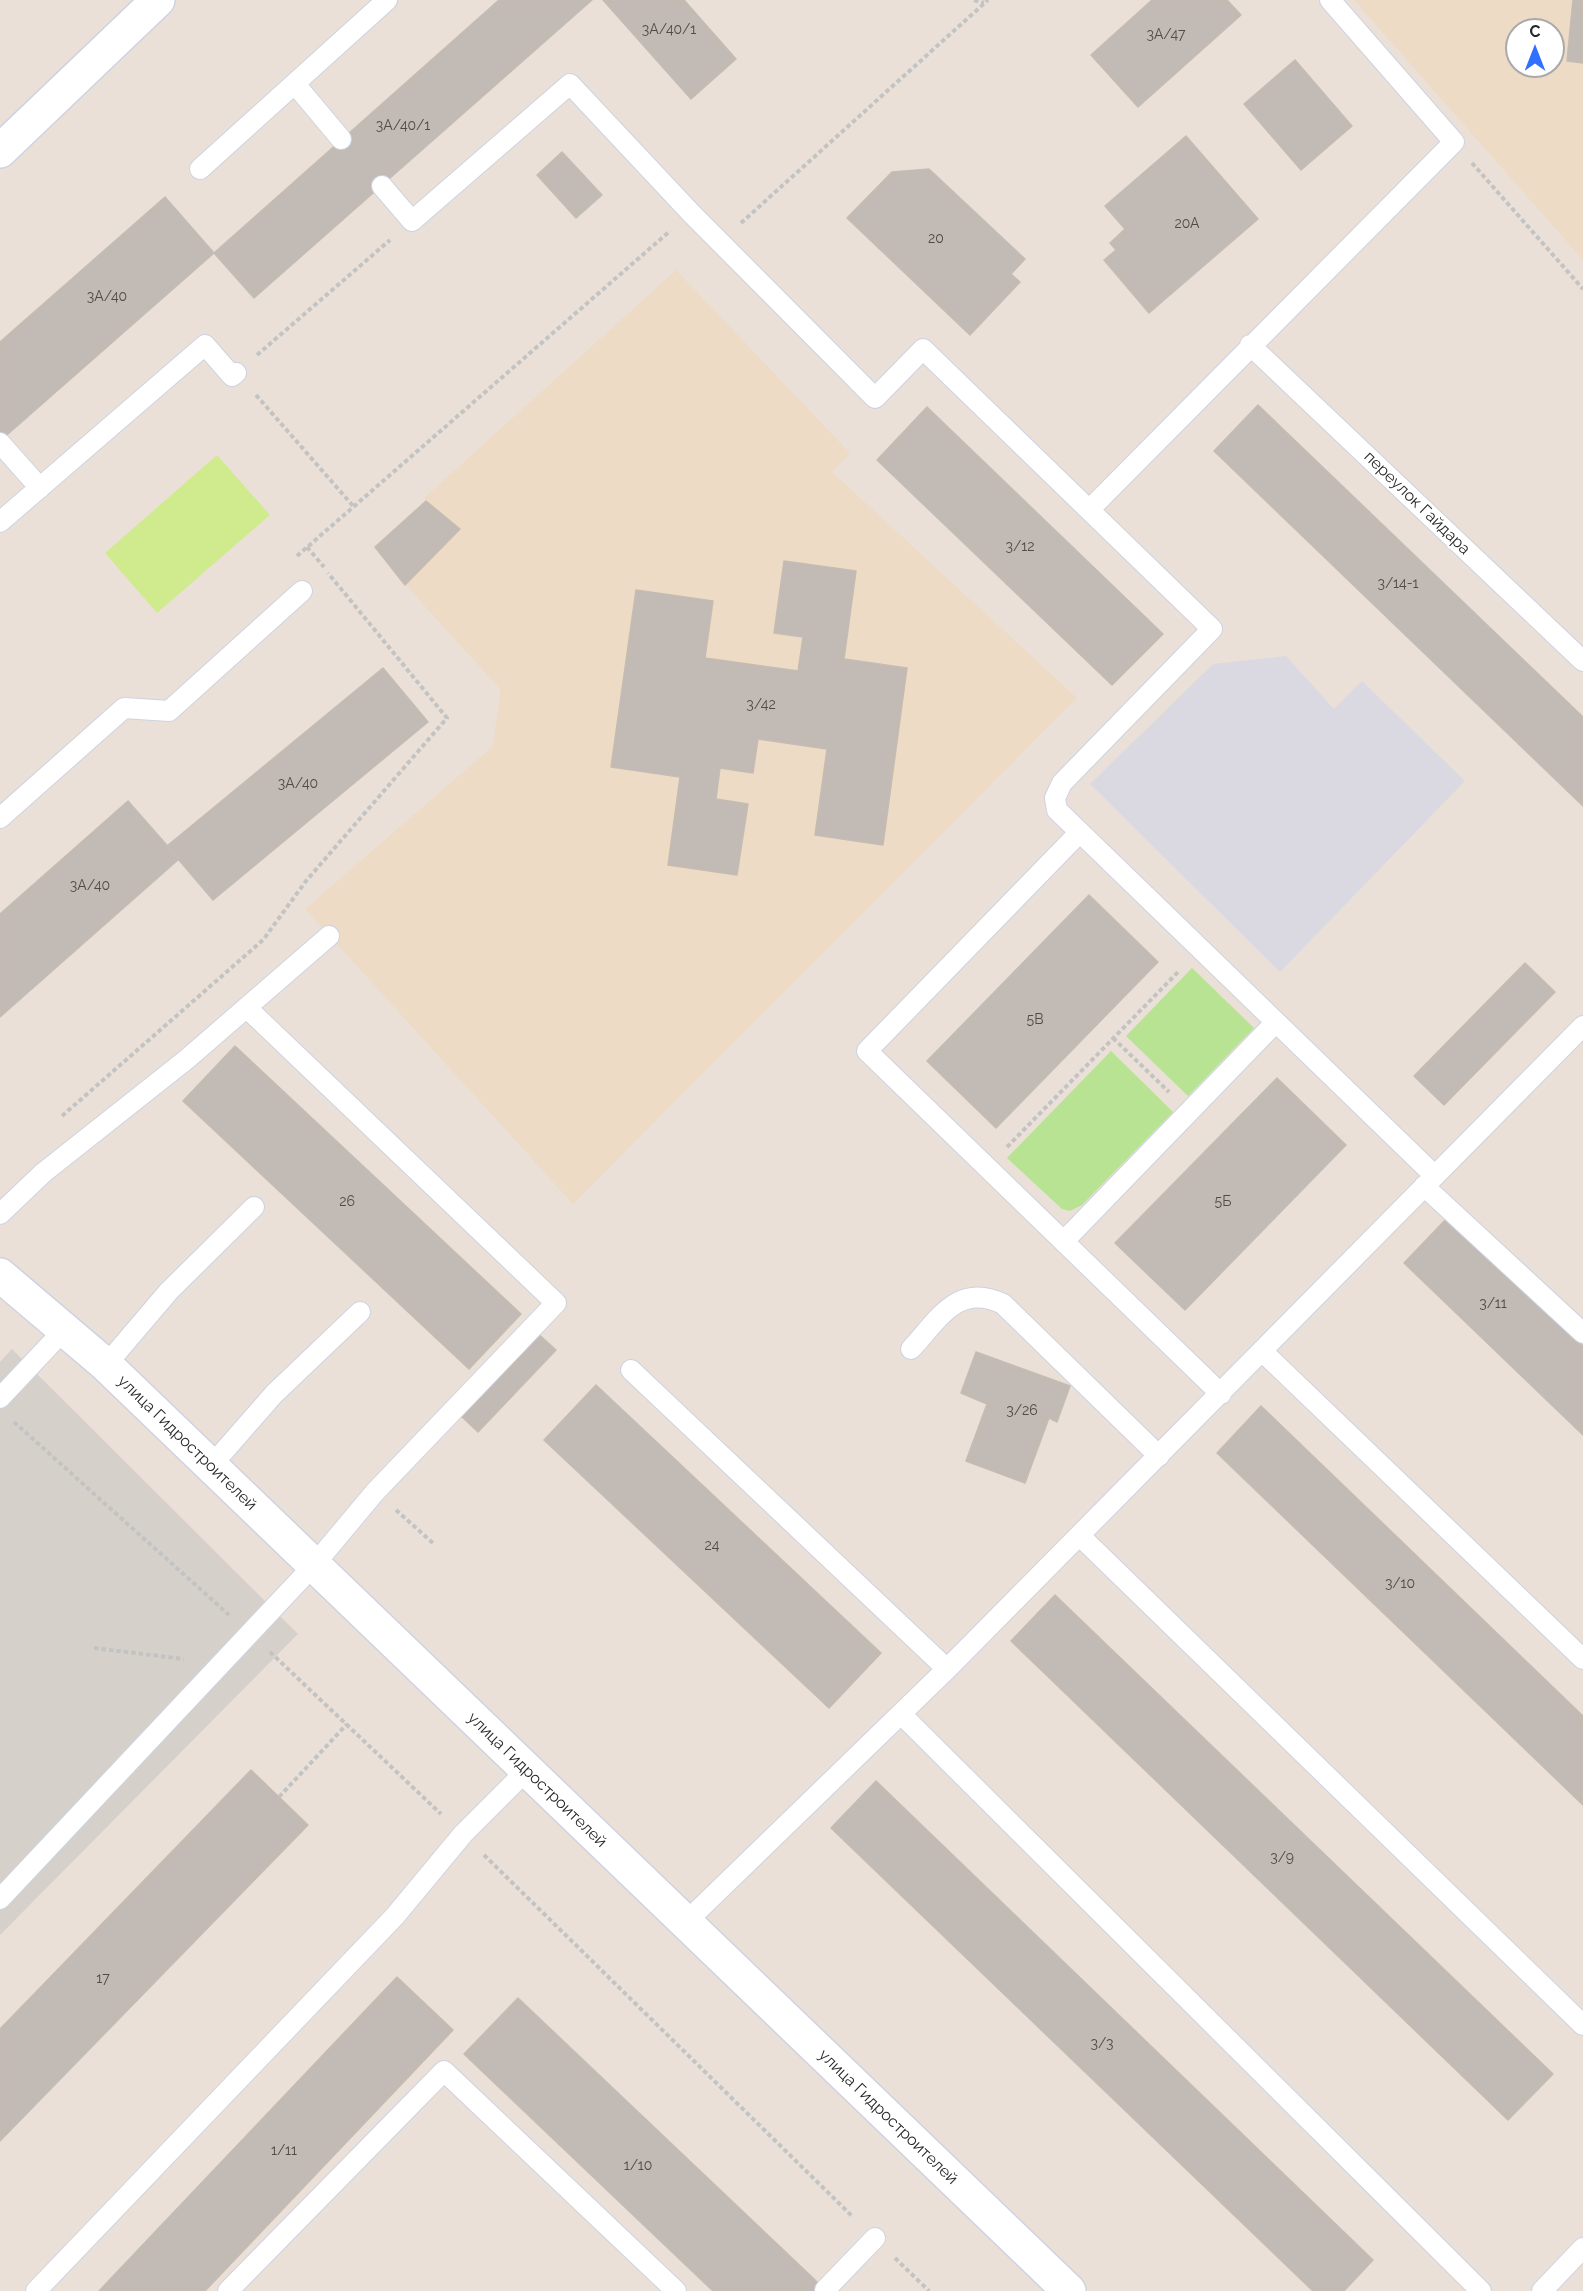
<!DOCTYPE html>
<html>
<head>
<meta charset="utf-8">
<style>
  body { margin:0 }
  #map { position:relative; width:1583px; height:2291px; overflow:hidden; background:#eae0d7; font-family:Raleway,sans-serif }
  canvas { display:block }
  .north { position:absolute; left:1505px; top:18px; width:60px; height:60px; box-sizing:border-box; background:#fff; border:2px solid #a9a9a9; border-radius:50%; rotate:0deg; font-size:16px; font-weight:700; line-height:24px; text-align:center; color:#272727 }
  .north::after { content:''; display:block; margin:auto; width:21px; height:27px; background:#3170fe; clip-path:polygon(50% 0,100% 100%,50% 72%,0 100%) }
</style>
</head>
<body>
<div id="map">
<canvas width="1583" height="2291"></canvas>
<div class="north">С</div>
</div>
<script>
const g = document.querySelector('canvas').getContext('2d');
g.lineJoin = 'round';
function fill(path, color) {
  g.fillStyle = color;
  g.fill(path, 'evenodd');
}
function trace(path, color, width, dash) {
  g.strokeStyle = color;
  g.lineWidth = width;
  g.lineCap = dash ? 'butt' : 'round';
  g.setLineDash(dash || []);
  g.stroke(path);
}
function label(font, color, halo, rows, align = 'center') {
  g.font = font + ' Raleway,sans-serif';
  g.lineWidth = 4.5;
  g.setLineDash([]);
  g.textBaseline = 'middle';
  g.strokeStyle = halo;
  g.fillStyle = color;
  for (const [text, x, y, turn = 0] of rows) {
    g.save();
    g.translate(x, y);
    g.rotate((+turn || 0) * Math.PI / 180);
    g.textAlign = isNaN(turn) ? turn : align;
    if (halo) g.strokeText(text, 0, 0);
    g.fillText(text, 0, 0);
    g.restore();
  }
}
fill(new Path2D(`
  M 1286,656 L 1334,709 L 1362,681 L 1465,781 L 1280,972 L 1090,784 L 1213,664 Z`), '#dad9e2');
fill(new Path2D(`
  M 1354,0 L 1583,0 L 1583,260 ZM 1517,30 L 1553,30 L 1553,66 L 1517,66 Z
  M 676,270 L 850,453 L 832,472 L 1077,698 L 573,1204 L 305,909 L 492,747 L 501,690 L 390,568 L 391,564 L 375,547 L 426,501 L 424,498 Z`), '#eddbc6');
fill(new Path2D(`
  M 1192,968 L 1254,1028 L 1188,1096 L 1126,1036 Z
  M 1111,1051 L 1173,1112 L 1082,1205 L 1070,1211 L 1062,1209 L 1007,1158 Z`), '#b7e392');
fill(new Path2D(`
  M 217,455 L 270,515 L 157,613 L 105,553 Z`), '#cfeb8d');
fill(new Path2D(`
  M 12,1349 L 298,1634 L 0,1935 L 0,1362 Z`), '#d6d0ca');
const building = new Path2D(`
  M 499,0 L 592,0 L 254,298 L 214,253 Z
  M 603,0 L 684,0 L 736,59 L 691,99 Z
  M 1152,0 L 1227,0 L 1241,15 L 1138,107 L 1091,55 Z
  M 1573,0 L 1583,0 L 1583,63 L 1567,61 Z
  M 1295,60 L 1352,126 L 1301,170 L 1244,104 Z
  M 1186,136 L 1258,219 L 1149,313 L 1104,260 L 1116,250 L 1110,243 L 1125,229 L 1105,206 Z
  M 562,152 L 602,195 L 576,218 L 537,175 Z
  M 929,169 L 1025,259 L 1011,274 L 1020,282 L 970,335 L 847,218 L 892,172 Z
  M 165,197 L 214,253 L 0,441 L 0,342 Z
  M 1258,405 L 1583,717 L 1583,806 L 1214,451 Z
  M 927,407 L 1163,634 L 1112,685 L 877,460 Z
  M 426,501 L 460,529 L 405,585 L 375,547 Z
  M 784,561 L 856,571 L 844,659 L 907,668 L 883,845 L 815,835 L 827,749 L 758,739 L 753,773 L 720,768 L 716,799 L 748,804 L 737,875 L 668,865 L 680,777 L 611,767 L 636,590 L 713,601 L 705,658 L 798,671 L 803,637 L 774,633 Z
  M 383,668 L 428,722 L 213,900 L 167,846 Z
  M 128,801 L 179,859 L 0,1017 L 0,914 Z
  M 1089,895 L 1158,962 L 996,1128 L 927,1061 Z
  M 1525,963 L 1555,992 L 1444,1105 L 1414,1076 Z
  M 235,1046 L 521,1314 L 469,1369 L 183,1101 Z
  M 1277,1078 L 1346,1145 L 1185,1310 L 1115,1243 Z
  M 1449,1216 L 1583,1346 L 1583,1435 L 1404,1263 Z
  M 535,1331 L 556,1350 L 478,1432 L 458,1413 Z
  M 976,1352 L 1070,1386 L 1057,1422 L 1049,1418 L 1025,1483 L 966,1461 L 987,1404 L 961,1393 Z
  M 596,1385 L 881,1653 L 829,1708 L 544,1440 Z
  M 1261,1406 L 1583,1716 L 1583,1805 L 1217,1453 Z
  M 1055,1595 L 1553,2074 L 1508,2120 L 1011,1641 Z
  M 251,1770 L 308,1825 L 0,2141 L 0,2029 Z
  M 876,1781 L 1373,2260 L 1344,2291 L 1313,2291 L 831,1828 Z
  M 397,1977 L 453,2030 L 205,2291 L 136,2291 L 116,2273 Z
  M 518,1998 L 813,2278 L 800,2291 L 713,2291 L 464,2054 Z
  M 116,2273 L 136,2291 L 99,2291 Z
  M 813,2278 L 826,2291 L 800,2291 Z`);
fill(building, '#c2bab4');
trace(building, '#c5bcb2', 1.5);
const lane = new Path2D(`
  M 295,84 L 341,139
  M 200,169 L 387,0
  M 382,186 L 412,221 L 570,84 L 691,213 L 875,398 L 923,349 L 1212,629 L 1062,783 L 1055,798 L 1057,810 L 1435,1176
  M 1250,345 L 1583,661
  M 0,443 L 40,488
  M 1089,510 L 1454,142 L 1330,0
  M 0,522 L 205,345 L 232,376 L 236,373
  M 0,818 L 124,708 L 169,711 L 302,591
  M 1080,832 L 867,1051 L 1221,1394
  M 1424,1186 L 1583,1333
  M 0,1214 L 43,1173 L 187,1059 L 329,936
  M 1064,1241 L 1276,1022
  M 911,1349 C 939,1319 958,1282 1003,1304 L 1159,1456
  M 1263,1352 L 1583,1659
  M 106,1365 L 169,1291 L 254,1207
  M 631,1370 L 947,1669
  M 0,1398 L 64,1330
  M 211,1466 L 274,1394 L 360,1312
  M 1080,1536 L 1583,2025
  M 901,1714 L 1481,2291
  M 0,1899 L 314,1565 L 375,1492 L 556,1303 L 247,1008
  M 686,1922 L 947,1669 L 1583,1026
  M 825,2290 L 875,2238
  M 36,2291 L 395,1916 L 463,1834 L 527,1770
  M 228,2291 L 444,2071 L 676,2291
  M 1542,2291 L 1583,2248`);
const secondary = new Path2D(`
  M 0,151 L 158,0
  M 0,1275 L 106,1365 L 1069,2291`);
trace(lane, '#cdd3e1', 22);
trace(secondary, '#cdd3e1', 36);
trace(new Path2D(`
  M 974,0 L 984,3
  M 1472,163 L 1583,289
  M 741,223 L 988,0
  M 257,355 L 390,240
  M 256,395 L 354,507
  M 307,547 L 324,567
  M 297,556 L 670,231
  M 1113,1038 L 1169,1092
  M 62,1116 L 263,940 L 306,881 L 447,718 L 328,573
  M 1007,1147 L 1180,970
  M 14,1422 L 229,1615
  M 396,1510 L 434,1544
  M 94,1648 L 184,1659
  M 270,1652 L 441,1814
  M 279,1797 L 347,1724
  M 484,1855 L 853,2217
  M 895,2258 L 929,2291`), '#c3c3c3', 4, [4.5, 3]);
trace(lane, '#fff', 20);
trace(secondary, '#fff', 33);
label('14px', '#4e4c4a', null, [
  ["3А/40/1",669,30],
  ["3А/47",1166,35],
  ["3А/40/1",403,126],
  ["20А",1187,224],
  ["20",936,239],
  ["3А/40",107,297],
  ["3/12",1020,547],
  ["3/14-1",1398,584],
  ["3/42",761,705],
  ["3А/40",298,784],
  ["3А/40",90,886],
  ["5В",1035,1020],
  ["26",347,1202],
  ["5Б",1223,1202],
  ["3/11",1493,1304],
  ["3/26",1022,1411],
  ["24",712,1546],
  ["3/10",1400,1584],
  ["3/9",1282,1858],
  ["17",103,1979],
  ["3/3",1102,2044],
  ["1/11",284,2151],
  ["1/10",638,2166]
]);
label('16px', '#272727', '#fff', [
  ["переулок Гайдара",1417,503,44],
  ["улица Гидростроителей",187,1443,44],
  ["улица Гидростроителей",537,1780,44],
  ["улица Гидростроителей",888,2117,44]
]);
</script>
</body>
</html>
